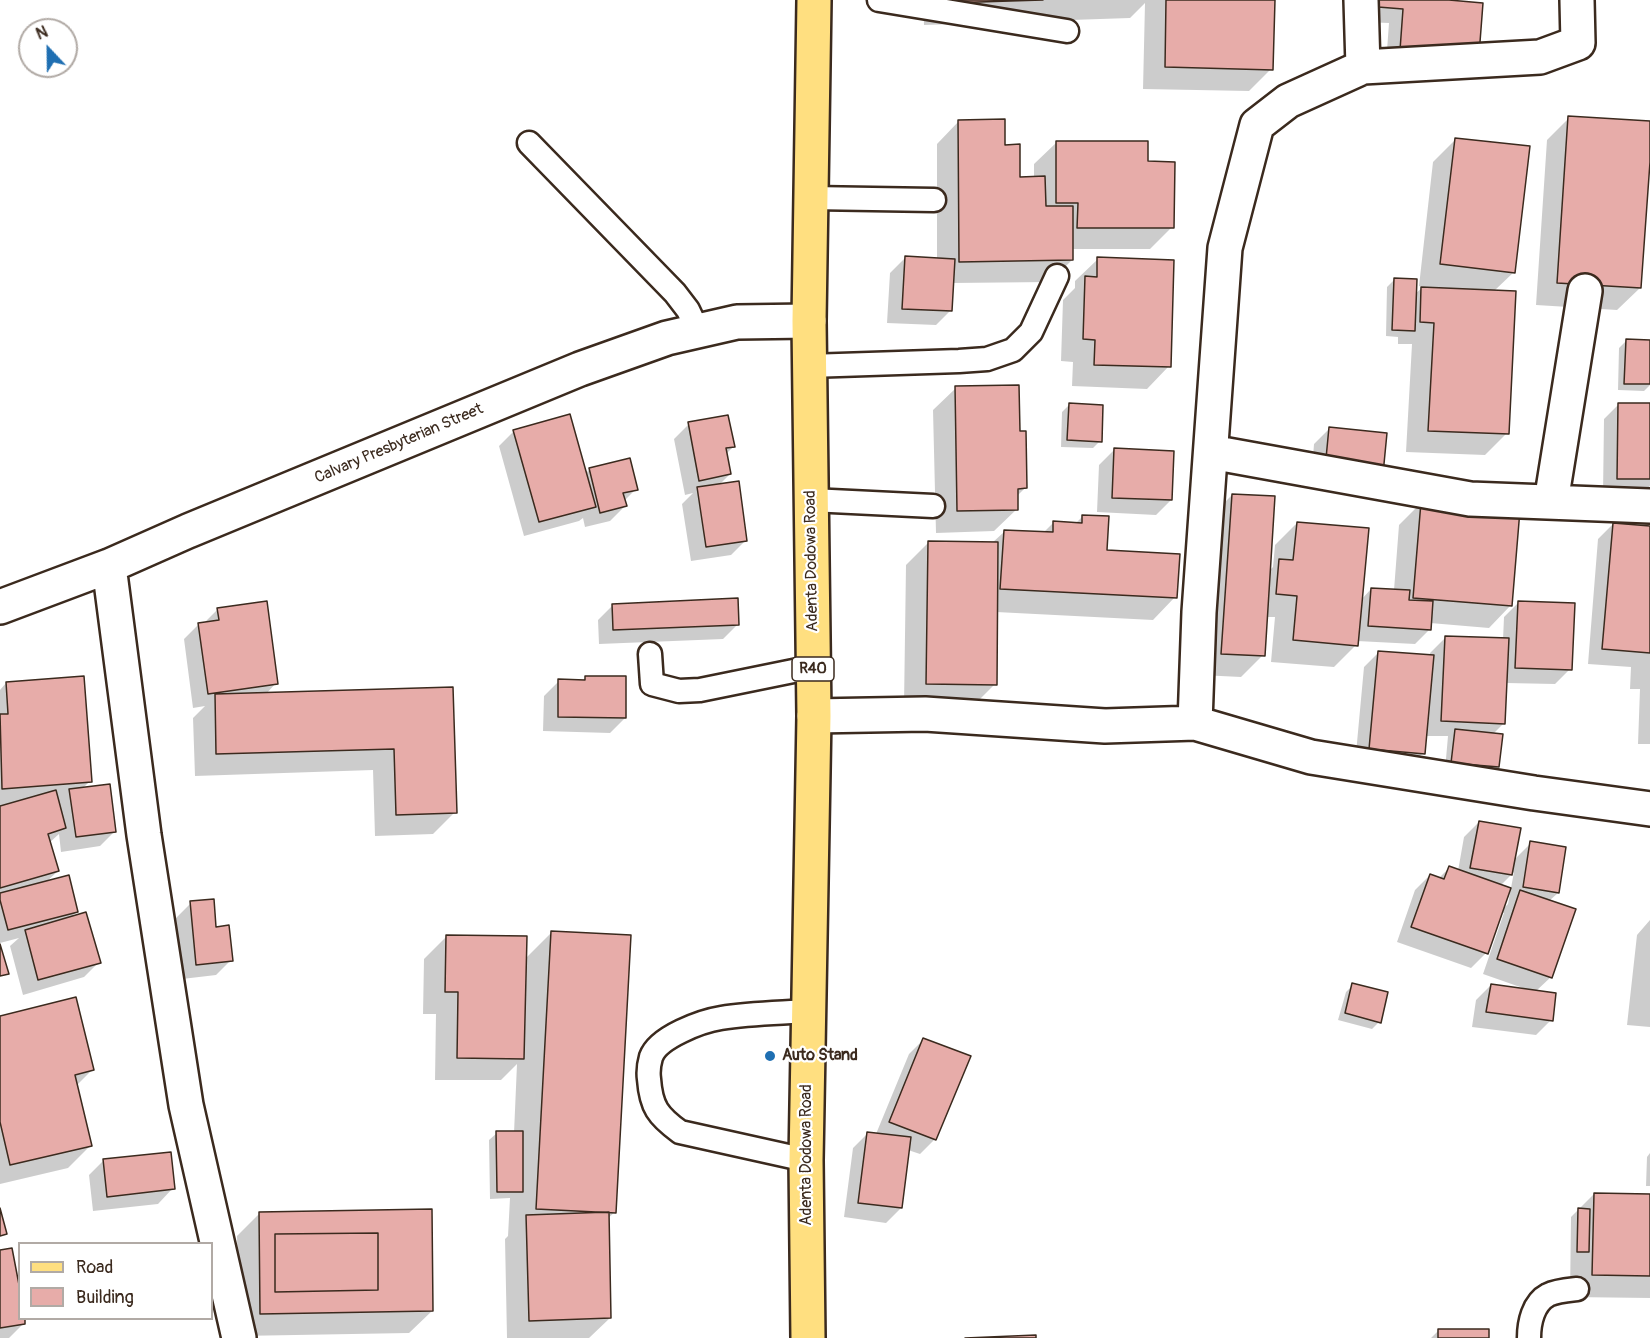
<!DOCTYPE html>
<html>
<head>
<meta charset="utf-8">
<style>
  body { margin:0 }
  #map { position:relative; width:1650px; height:1338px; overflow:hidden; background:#fff; font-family:Pangolin,sans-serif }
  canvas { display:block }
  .legend { position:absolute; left:18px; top:1242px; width:195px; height:78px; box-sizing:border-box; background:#fff; border:2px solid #b1aaa5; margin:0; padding:8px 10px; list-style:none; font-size:18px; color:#3b2a1e }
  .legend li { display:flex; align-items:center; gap:12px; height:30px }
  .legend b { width:30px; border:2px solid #b1aaa5 }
  .north { position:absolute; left:18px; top:18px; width:60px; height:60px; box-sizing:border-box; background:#fff; border:2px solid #b1aaa5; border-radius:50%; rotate:338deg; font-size:16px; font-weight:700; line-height:24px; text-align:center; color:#3b2a1e }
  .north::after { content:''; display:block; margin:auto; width:21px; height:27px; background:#1f6fb2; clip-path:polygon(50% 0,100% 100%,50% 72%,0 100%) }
</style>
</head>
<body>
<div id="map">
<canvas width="1650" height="1338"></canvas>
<ul class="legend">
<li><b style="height:8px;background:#ffdf80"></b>Road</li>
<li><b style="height:16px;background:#e7aca9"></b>Building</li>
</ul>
<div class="north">N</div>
</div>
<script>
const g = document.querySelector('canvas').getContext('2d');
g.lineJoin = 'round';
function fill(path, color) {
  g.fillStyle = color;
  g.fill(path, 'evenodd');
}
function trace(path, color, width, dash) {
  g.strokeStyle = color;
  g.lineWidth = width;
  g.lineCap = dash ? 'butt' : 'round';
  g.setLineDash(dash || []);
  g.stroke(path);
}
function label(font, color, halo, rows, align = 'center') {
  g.font = font + ' Pangolin,sans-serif';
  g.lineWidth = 4.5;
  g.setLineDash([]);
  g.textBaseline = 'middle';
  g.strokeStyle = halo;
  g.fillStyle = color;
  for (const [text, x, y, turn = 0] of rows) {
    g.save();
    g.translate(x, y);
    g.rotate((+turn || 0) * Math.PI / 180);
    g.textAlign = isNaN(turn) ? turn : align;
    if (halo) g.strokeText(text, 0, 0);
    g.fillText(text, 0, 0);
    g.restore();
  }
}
fill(new Path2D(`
  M 923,0 L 1273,0 L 1271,69 L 1249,91 L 1143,89 L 1145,3 L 1130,18 L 924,25 Z
  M 1365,0 L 1429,0 L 1481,4 L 1386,64 L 1389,23 L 1363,22 Z
  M 1569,118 L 1650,123 L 1640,288 L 1617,310 L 1536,305 L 1547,140 Z
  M 959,121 L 1004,146 L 1018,178 L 1034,178 L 1034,164 L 1057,142 L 1146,163 L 1172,227 L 1150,249 L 1072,249 L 1072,260 L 1050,282 L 952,283 L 951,310 L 936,325 L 887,323 L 890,273 L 905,258 L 937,260 L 937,144 Z
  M 1455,140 L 1514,272 L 1494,291 L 1507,433 L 1485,455 L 1406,452 L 1412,344 L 1398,344 L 1398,337 L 1386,336 L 1387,287 L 1394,280 L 1415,294 L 1423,287 L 1419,286 L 1433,162 Z
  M 1098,259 L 1169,366 L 1147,389 L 1072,386 L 1073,362 L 1061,361 L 1063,300 L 1075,288 L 1075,281 Z
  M 1626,341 L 1650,341 L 1650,385 L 1644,391 L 1618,390 L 1619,348 Z
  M 956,388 L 1019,433 L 1025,488 L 1016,497 L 1017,509 L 994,531 L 936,533 L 933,410 Z
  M 1619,404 L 1650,404 L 1650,486 L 1642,493 L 1603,494 L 1604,419 Z
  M 1069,405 L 1100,441 L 1093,448 L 1061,447 L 1062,412 Z
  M 689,424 L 733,447 L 726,454 L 730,474 L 718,486 L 746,540 L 731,555 L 691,561 L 682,504 L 693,493 L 685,495 L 674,439 Z
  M 1329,429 L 1386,434 L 1311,484 L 1314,444 Z
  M 514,431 L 585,474 L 589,470 L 629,460 L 636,489 L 624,501 L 625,506 L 610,521 L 585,527 L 583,518 L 579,521 L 524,536 L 499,446 Z
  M 1114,450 L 1171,500 L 1156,515 L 1097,512 L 1099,465 Z
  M 1232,495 L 1269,571 L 1273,567 L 1275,545 L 1297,523 L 1361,600 L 1371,589 L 1394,590 L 1399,525 L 1421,503 L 1511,605 L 1489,628 L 1430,623 L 1430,629 L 1415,644 L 1357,641 L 1356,645 L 1334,667 L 1271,662 L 1275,617 L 1266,617 L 1263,655 L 1241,677 L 1200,675 L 1210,517 Z
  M 1083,516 L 1106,551 L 1175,597 L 1153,620 L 996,612 L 995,684 L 973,706 L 904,705 L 906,565 L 928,543 L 992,543 L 1004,532 L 1043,533 L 1054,522 L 1075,524 Z
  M 1613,524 L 1650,527 L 1650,744 L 1638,744 L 1640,689 L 1630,689 L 1631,667 L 1588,664 L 1598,539 Z
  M 1519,602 L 1570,669 L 1555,684 L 1506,683 L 1504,723 L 1493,734 L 1498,767 L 1490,774 L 1445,770 L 1448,736 L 1425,736 L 1423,753 L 1408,768 L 1355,764 L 1364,667 L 1379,652 L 1430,656 L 1430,653 L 1445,638 L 1503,640 L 1504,617 Z
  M 613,605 L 738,624 L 723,639 L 599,644 L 598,620 Z
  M 217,610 L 276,683 L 266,694 L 452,689 L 455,812 L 433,834 L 375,836 L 373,770 L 195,776 L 193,718 L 205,706 L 193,708 L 184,639 L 199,624 L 204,623 Z
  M 586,677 L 625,718 L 610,733 L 543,731 L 544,696 L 559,681 L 582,681 Z
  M 6,683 L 90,781 L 82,789 L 115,831 L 100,846 L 61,852 L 59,834 L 49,843 L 58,871 L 45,883 L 76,912 L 70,919 L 99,962 L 84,977 L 23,995 L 10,946 L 19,938 L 0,943 L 0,690 Z
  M 1479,822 L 1514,860 L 1531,843 L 1564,848 L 1558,893 L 1549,901 L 1551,977 L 1536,991 L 1551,1020 L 1536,1035 L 1472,1027 L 1476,1000 L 1491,985 L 1523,990 L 1523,988 L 1483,974 L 1504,913 L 1501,912 L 1486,953 L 1471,968 L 1397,942 L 1415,890 L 1430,875 L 1439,878 L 1449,868 L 1458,871 L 1464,837 ZM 1514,872 L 1508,904 L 1501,911 L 1500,886 Z
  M 191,903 L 215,929 L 231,960 L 216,975 L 182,979 L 176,918 Z
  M 1650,920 L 1650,1027 L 1627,1025 L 1637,935 Z
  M 551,933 L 615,1212 L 607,1219 L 610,1318 L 589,1338 L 507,1338 L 505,1239 L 508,1236 L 510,1198 L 490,1199 L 489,1140 L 497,1133 L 514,1133 L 517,1064 L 501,1080 L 435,1080 L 436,1014 L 423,1014 L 424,959 L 446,937 L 525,959 Z
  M 1353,985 L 1379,1022 L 1372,1029 L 1338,1020 L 1346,992 Z
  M 0,1017 L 93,1069 L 76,1086 L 90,1146 L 68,1168 L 0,1184 Z
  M 924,1039 L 935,1139 L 920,1154 L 908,1150 L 901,1208 L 886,1223 L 844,1217 L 853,1148 L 868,1133 L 876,1134 L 909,1054 Z
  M 1650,1153 L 1650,1186 L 1646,1186 L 1647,1157 Z
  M 104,1160 L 173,1188 L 158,1204 L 93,1211 L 89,1175 Z
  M 1594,1194 L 1650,1195 L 1650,1298 L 1570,1297 L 1571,1217 Z
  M 260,1213 L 432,1311 L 409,1333 L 239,1336 L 237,1236 Z
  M 0,1252 L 20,1318 L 24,1323 L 9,1338 L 0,1338 Z
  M 1438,1331 L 1487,1338 L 1431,1338 Z`), '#0003');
const building = new Path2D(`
  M 945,0 L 1043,0 L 946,3 Z
  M 1166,0 L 1275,0 L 1273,70 L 1165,67 Z
  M 1378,0 L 1449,0 L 1483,3 L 1479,55 L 1400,50 L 1403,9 L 1378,7 Z
  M 1568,116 L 1650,121 L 1650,162 L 1641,288 L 1557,283 Z
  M 1005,119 L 1005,145 L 1020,144 L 1020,177 L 1045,176 L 1046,206 L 1073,206 L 1073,260 L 959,262 L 958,120 Z
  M 1455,138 L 1530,146 L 1515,273 L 1440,264 Z
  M 1056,141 L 1148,141 L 1148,161 L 1175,162 L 1174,228 L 1077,228 L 1078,203 L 1056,203 Z
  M 905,256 L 955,259 L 952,311 L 902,309 Z
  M 1097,257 L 1174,260 L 1171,367 L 1094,365 L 1095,340 L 1083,339 L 1085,276 L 1097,277 Z
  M 1394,278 L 1417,279 L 1415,331 L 1392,330 Z
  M 1421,287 L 1516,291 L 1509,434 L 1428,431 L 1434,323 L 1420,322 Z
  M 1626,339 L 1650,340 L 1650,384 L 1624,384 Z
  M 1019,385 L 1020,431 L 1026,431 L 1027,488 L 1018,489 L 1018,510 L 957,511 L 955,386 Z
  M 1069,403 L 1103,405 L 1102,442 L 1067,440 Z
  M 1618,403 L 1650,403 L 1650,479 L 1617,479 Z
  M 570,414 L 596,507 L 539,522 L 513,430 Z
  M 728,415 L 735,447 L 726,448 L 731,474 L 699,481 L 688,422 Z
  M 1329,427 L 1387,433 L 1383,474 L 1325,469 Z
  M 1114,448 L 1174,451 L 1172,500 L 1112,498 Z
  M 630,458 L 638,490 L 623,493 L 627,506 L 600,513 L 589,468 Z
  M 739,481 L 747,541 L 706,547 L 697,487 Z
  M 1232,494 L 1275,496 L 1265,656 L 1221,654 Z
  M 1421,502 L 1520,510 L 1512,606 L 1413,598 Z
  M 1082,515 L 1109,516 L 1107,550 L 1180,554 L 1177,598 L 1000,589 L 1004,530 L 1053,532 L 1053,521 L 1082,523 Z
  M 1297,522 L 1369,528 L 1358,646 L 1293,640 L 1297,596 L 1276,594 L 1279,559 L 1293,560 Z
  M 1613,523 L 1650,526 L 1650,653 L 1602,649 Z
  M 928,541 L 998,542 L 997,685 L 926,684 Z
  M 1371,588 L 1410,590 L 1409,600 L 1433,601 L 1431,630 L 1368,626 Z
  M 738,598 L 739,625 L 613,630 L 612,604 Z
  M 267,601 L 278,684 L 208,694 L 198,623 L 219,620 L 217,608 Z
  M 1518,601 L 1575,603 L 1572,670 L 1515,668 Z
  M 1445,636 L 1509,638 L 1505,724 L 1441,721 Z
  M 1378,651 L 1434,655 L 1425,754 L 1369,749 Z
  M 84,676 L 92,782 L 2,789 L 0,714 L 8,714 L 6,682 Z
  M 585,676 L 626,676 L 626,718 L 558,717 L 558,679 L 585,680 Z
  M 453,687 L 457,813 L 396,815 L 394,749 L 216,754 L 215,694 Z
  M 1455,729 L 1503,734 L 1499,767 L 1451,763 Z
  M 110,784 L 116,832 L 76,837 L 69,789 Z
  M 56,790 L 66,828 L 48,834 L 59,871 L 0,888 L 0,806 Z
  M 1479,821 L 1521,828 L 1512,875 L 1470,868 Z
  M 1530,841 L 1566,847 L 1559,893 L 1523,887 Z
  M 1449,866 L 1511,888 L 1488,954 L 1411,927 L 1430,874 L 1444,879 Z
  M 69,875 L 78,912 L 8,930 L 0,900 L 0,893 Z
  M 1520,890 L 1576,909 L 1552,978 L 1497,959 Z
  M 214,899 L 216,927 L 229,925 L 233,961 L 196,965 L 190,901 Z
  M 86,912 L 101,963 L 38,980 L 25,930 Z
  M 551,931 L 631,935 L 616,1213 L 536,1209 Z
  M 446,935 L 527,936 L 524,1059 L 457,1058 L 458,992 L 445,992 Z
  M 0,944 L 9,974 L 0,976 Z
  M 1352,983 L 1388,992 L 1381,1023 L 1345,1013 Z
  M 1491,984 L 1556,993 L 1553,1021 L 1486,1012 Z
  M 76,997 L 94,1070 L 75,1075 L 92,1146 L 10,1165 L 0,1122 L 0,1016 Z
  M 923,1038 L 971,1056 L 936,1140 L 889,1122 Z
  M 496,1131 L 523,1131 L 523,1192 L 497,1192 Z
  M 867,1132 L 911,1137 L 902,1208 L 858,1203 Z
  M 171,1152 L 175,1189 L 107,1197 L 103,1159 Z
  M 1594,1193 L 1650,1194 L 1650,1276 L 1592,1275 Z
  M 0,1208 L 7,1234 L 0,1236 Z
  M 1578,1208 L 1590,1209 L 1589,1252 L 1577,1252 Z
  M 432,1209 L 433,1311 L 260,1314 L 259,1212 ZM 378,1233 L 378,1290 L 275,1292 L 275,1234 Z
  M 609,1212 L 611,1318 L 529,1321 L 526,1215 Z
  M 378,1233 L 378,1290 L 275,1292 L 275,1234 Z
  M 12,1248 L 20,1290 L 20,1318 L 25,1318 L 25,1324 L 0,1328 L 0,1250 Z
  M 1438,1329 L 1489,1329 L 1489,1338 L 1438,1338 Z
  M 1036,1335 L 1036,1338 L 965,1338 Z`);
fill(building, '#e7aca9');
trace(building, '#3b2a1e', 1.5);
const service = new Path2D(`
  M 879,0 L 1067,31
  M 529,143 L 675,293 L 688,310 L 698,331
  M 811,198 L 934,200
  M 809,366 L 959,361 L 987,359 L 1013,350 L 1031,332 L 1057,276
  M 811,500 L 933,506
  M 650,654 L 652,684 L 679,691 L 700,690 L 813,667
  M 806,1160 L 680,1132 C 658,1116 651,1107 649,1079 C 648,1072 649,1064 651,1057 C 658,1037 702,1021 721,1018 C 750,1013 780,1013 808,1011
  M 1529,1338 C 1529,1323 1533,1303 1548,1295 C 1556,1291 1568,1290 1577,1289`);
const minor = new Path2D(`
  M 1363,67 L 1540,57 L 1578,43 L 1577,0
  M 1211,452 L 1470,499 L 1650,506
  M 1551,502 L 1585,291
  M 109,566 L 144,835 L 186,1105 L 239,1338
  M 0,607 L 109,566 L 188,531 L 580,369 L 667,338 L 737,322 L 809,321
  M 814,716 L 925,714 L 1105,726 L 1195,723 L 1311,757 L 1534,793 L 1650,809
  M 1195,723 L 1199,612 L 1225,248 L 1257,125 L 1288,101 L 1363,67 L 1361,0`);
const primary = new Path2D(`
  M 808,1338 L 806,1160 L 814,716 L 809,321 L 814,0`);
trace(service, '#3b2a1e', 27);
trace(minor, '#3b2a1e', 38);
trace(primary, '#3b2a1e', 38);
trace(service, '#fff', 22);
trace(minor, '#fff', 33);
trace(primary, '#ffdf80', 33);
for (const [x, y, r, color] of [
  [770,1056,6,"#1f6fb2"]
]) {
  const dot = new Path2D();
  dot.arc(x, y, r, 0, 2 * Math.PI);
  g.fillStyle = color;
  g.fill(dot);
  trace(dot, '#fff', 2);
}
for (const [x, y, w] of [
  [813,669,42]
]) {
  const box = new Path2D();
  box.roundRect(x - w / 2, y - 12, w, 24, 4.5);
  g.fillStyle = '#fff';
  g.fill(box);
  trace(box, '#3b2a1e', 1.5);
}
label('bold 15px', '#3b2a1e', null, [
  ["R40",813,669]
]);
label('16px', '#3b2a1e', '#fff', [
  ["Calvary Presbyterian Street",399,444,-23],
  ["Adenta Dodowa Road",812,561,-91],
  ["Adenta Dodowa Road",807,1155,-90]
]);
label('bold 16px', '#3b2a1e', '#fff', [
  ["Auto Stand",782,1056]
], 'left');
</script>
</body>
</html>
